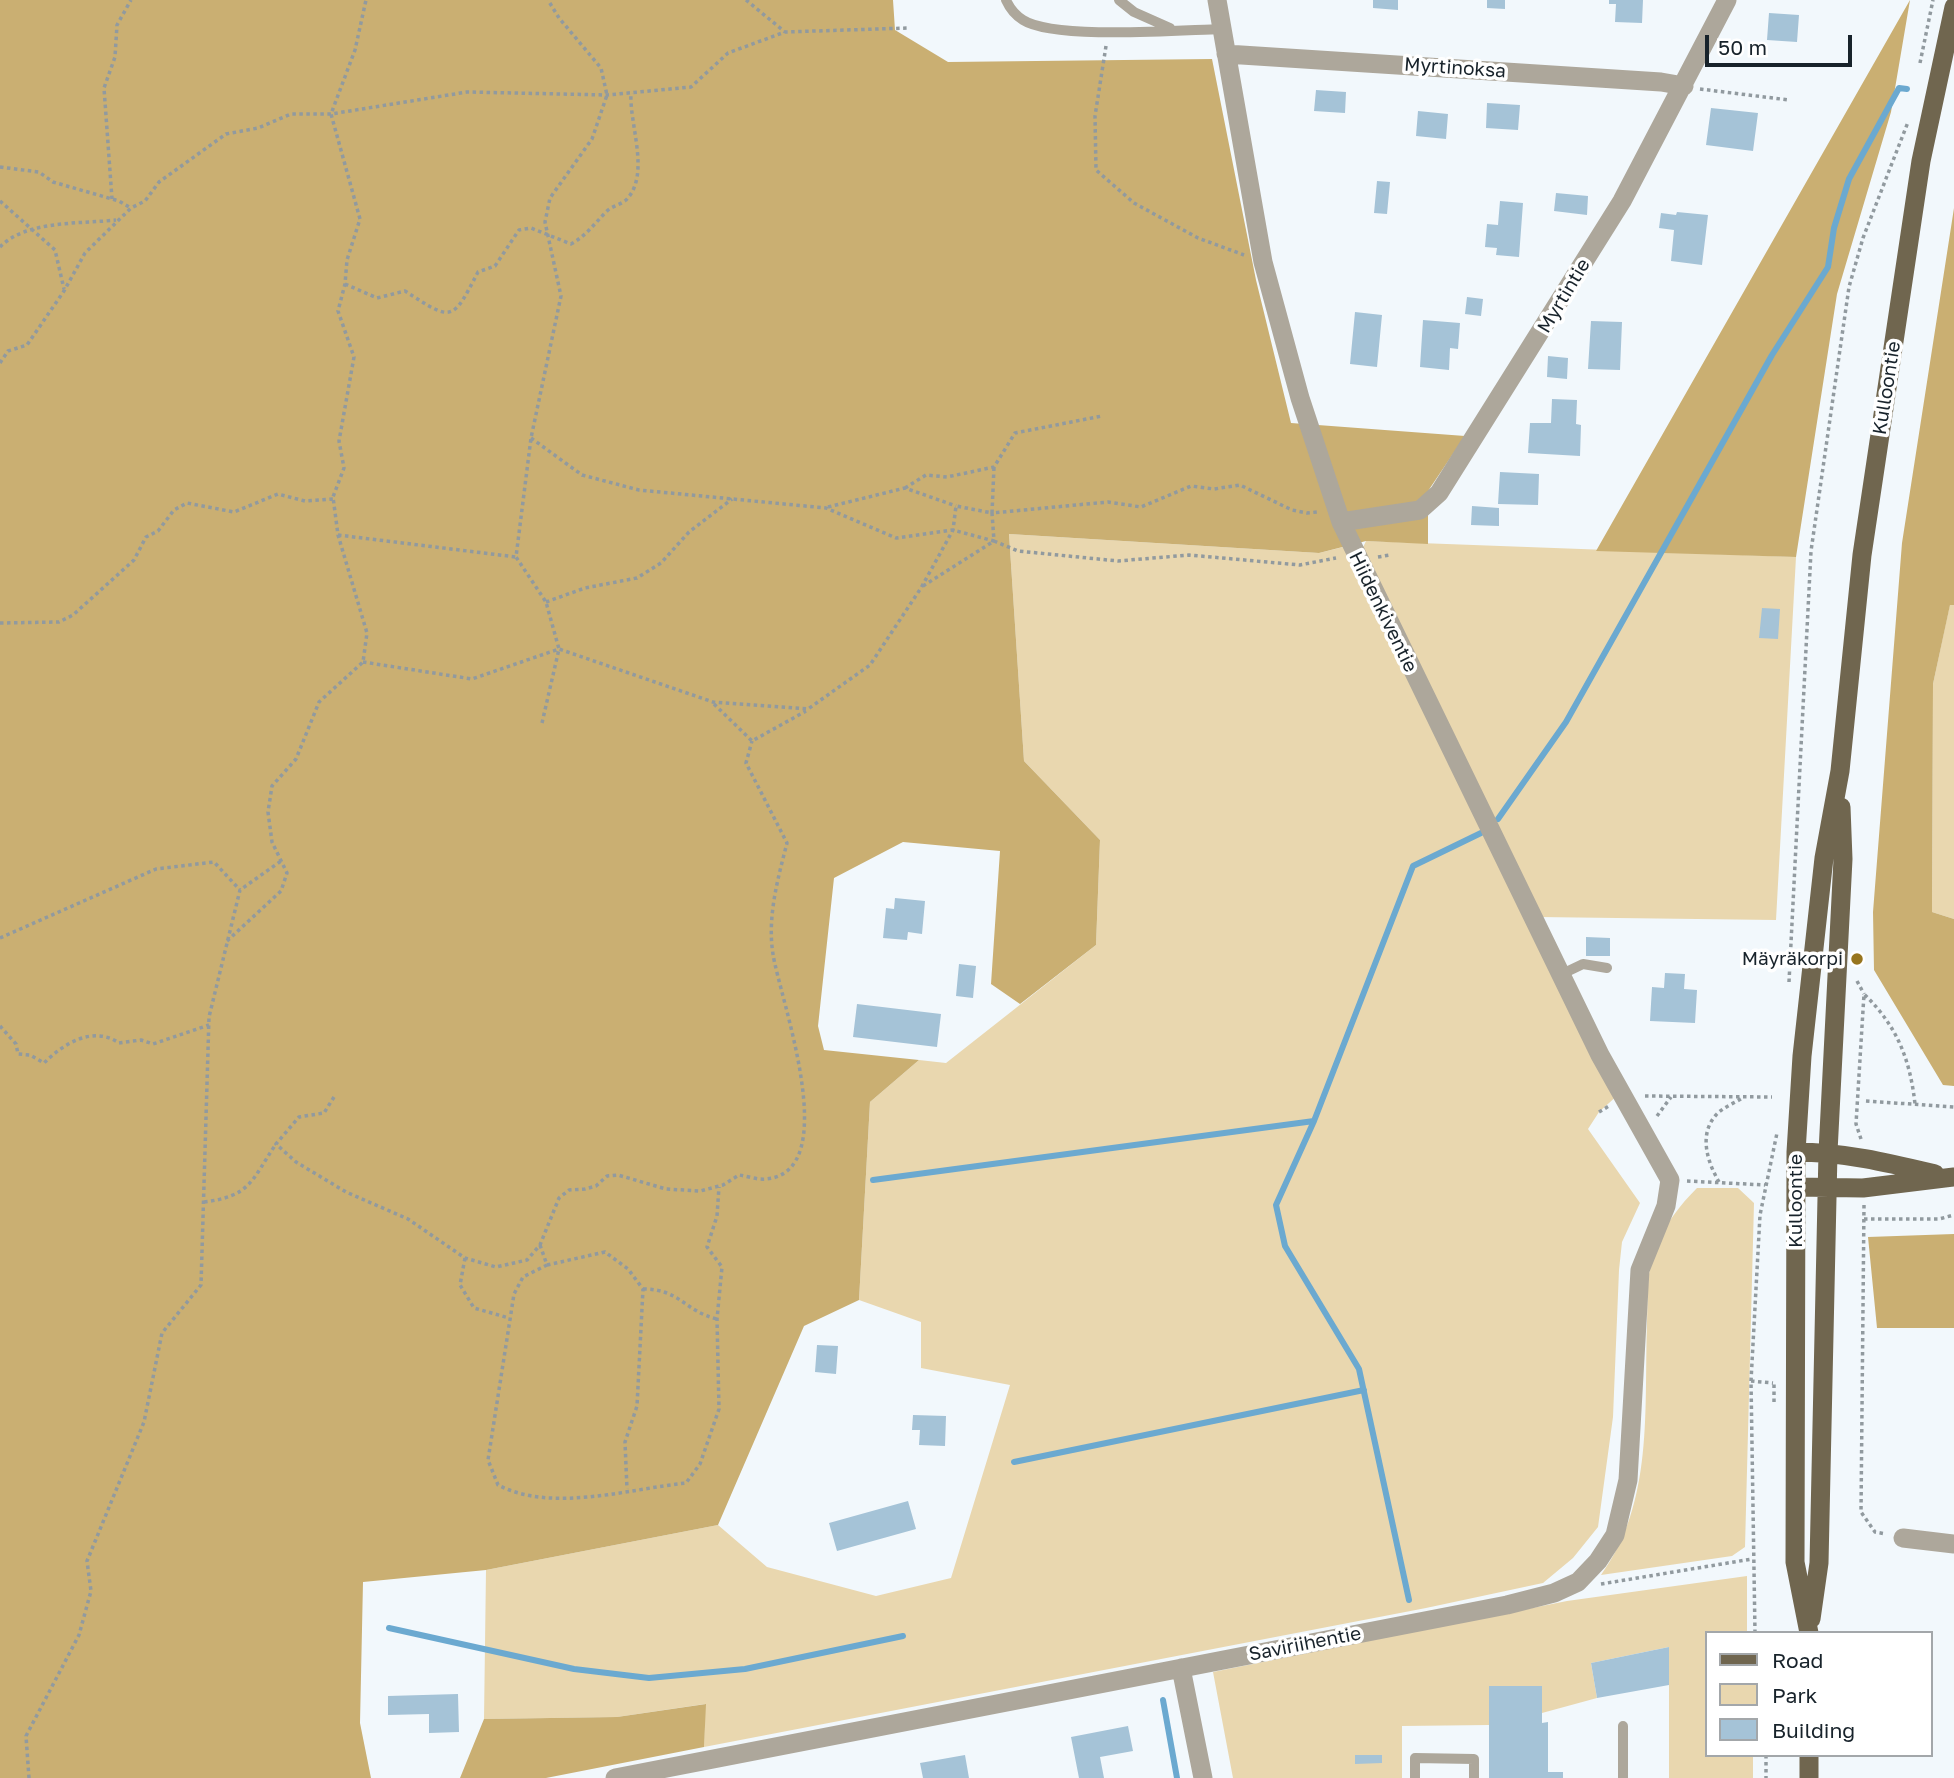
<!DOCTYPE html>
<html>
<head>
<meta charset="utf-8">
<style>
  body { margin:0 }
  #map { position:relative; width:1954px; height:1778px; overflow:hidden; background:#f2f8fc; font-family:"Golos Text",sans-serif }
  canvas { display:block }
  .legend { position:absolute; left:1705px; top:1631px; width:228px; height:126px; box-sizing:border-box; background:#fff; border:2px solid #a3a7aa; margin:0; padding:9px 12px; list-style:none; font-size:21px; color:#18232b }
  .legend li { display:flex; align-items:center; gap:14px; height:35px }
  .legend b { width:35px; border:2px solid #a3a7aa }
  .scale { position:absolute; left:1705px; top:35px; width:147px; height:32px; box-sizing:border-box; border:4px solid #18232b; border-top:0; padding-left:9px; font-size:21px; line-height:24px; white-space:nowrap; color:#18232b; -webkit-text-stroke:5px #fff; paint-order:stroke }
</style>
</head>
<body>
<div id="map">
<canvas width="1954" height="1778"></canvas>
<ul class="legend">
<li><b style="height:9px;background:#70664f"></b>Road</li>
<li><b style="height:19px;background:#e9d7af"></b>Park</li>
<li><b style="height:19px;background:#a5c3d7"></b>Building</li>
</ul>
<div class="scale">50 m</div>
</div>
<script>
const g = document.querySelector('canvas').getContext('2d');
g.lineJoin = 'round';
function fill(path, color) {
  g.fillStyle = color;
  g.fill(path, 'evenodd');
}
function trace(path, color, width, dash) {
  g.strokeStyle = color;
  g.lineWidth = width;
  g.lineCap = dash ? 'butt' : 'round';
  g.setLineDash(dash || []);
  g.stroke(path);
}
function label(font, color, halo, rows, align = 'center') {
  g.font = font + ' "Golos Text",sans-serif';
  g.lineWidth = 7;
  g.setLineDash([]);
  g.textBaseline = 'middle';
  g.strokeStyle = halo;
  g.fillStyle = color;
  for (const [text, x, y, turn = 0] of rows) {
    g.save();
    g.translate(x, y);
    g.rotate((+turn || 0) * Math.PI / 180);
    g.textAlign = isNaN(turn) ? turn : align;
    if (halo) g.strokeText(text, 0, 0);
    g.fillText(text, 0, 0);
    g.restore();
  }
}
fill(new Path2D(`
  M 1009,534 L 1319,553 L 1347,546 L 1357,560 L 1366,541 L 1796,557 L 1776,920 L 1538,917 L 1619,1094 L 1599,1112 L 1588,1129 L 1640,1203 L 1622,1242 L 1619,1270 L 1613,1417 L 1598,1527 L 1573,1558 L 1543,1583 L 1426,1608 L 704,1747 L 705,1704 L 617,1717 L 484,1719 L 486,1570 L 718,1525 L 767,1567 L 876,1596 L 951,1578 L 1010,1385 L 921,1368 L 921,1322 L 859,1300 L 870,1102 L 919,1060 L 946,1063 L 1096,945 L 1100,840 L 1024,761 Z
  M 1950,604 L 1954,605 L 1954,919 L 1932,912 L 1933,684 Z
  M 1697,1188 L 1738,1188 L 1754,1203 L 1745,1547 L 1732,1556 L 1601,1575 C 1654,1502 1644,1409 1647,1323 C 1648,1297 1646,1267 1657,1244 C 1667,1222 1680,1205 1697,1188 Z
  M 1747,1576 L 1747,1633 L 1707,1633 L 1707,1755 L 1753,1755 L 1753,1778 L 1669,1778 L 1669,1647 L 1591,1663 L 1597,1698 L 1542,1713 L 1542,1686 L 1489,1686 L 1489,1725 L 1402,1726 L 1402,1778 L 1233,1778 L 1213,1672 L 1567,1601 Z`), '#e9d7af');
fill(new Path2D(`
  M 0,0 L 893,0 L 895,30 L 948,62 L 1212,59 L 1256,280 L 1291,423 L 1465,436 L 1428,491 L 1428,544 L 1366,541 L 1319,553 L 1009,534 L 1024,761 L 1100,840 L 1096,945 L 1020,1004 L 991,984 L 1000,851 L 903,842 L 834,878 L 818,1026 L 824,1050 L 919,1060 L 870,1102 L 859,1300 L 804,1326 L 718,1525 L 486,1570 L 363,1582 L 360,1723 L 371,1778 L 0,1778 Z
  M 1910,0 L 1891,112 L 1837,294 L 1796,557 L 1596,551 Z
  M 1954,208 L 1954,605 L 1950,605 L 1933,684 L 1932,912 L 1954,919 L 1954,1086 L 1943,1085 L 1874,970 L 1873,912 L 1902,543 Z
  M 1954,1234 L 1954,1328 L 1877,1328 L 1868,1237 Z
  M 706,1704 L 704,1747 L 546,1778 L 460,1778 L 484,1719 L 617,1717 Z`), '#caaf72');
trace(new Path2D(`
  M 1498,819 L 1566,722 L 1772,355 L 1828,267 L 1834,228 L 1849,179 L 1899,88 L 1907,89
  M 873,1180 L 1314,1121
  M 1014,1462 L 1364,1390
  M 1409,1600 L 1359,1369 L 1285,1246 L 1276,1205 L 1314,1121 L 1413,866 L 1481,833
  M 389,1628 L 574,1669 L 649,1678 L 745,1669 L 903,1636
  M 1163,1700 L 1177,1778`), '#6ba9d0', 6);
fill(new Path2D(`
  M 1373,0 L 1398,0 L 1398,10 L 1373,8 Z
  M 1487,0 L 1505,0 L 1505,9 L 1487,8 Z
  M 1609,0 L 1643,0 L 1642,23 L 1615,22 L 1616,4 L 1609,4 Z
  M 1769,13 L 1799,15 L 1797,42 L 1767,40 Z
  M 1316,90 L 1346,92 L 1345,113 L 1314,111 Z
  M 1487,103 L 1520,105 L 1518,130 L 1486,128 Z
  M 1711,108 L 1758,113 L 1753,151 L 1706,145 Z
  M 1418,111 L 1448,114 L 1446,139 L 1416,136 Z
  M 1377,181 L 1390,182 L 1387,214 L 1374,213 Z
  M 1556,193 L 1588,196 L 1587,215 L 1554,211 Z
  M 1500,201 L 1523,203 L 1519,257 L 1496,255 L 1497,248 L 1485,247 L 1487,224 L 1498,225 Z
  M 1677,212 L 1708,215 L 1702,265 L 1671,261 L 1674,230 L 1659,228 L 1661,213 L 1676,215 Z
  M 1467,297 L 1483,299 L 1481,316 L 1465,314 Z
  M 1355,312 L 1382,315 L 1377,367 L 1350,364 Z
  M 1423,320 L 1460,323 L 1458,349 L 1450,348 L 1449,370 L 1420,367 Z
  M 1591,321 L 1622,322 L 1620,370 L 1588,369 Z
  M 1548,356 L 1568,358 L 1567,379 L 1547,377 Z
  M 1552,399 L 1577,400 L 1576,424 L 1581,425 L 1580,456 L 1528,453 L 1530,423 L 1551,423 Z
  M 1500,472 L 1539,474 L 1538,505 L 1498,504 Z
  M 1472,506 L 1499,508 L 1499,526 L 1471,525 Z
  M 1762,608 L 1780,609 L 1778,639 L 1759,638 Z
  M 895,898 L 925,901 L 922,934 L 908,932 L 907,940 L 883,938 L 886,908 L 894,909 Z
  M 1586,937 L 1610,938 L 1610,956 L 1586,956 Z
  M 959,964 L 976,966 L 973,998 L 956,996 Z
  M 1665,973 L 1685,974 L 1684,989 L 1697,990 L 1695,1023 L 1650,1021 L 1652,987 L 1664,988 Z
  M 857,1004 L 941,1014 L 937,1047 L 853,1037 Z
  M 817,1345 L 838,1346 L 836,1374 L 815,1372 Z
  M 913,1415 L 946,1416 L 945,1446 L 919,1445 L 920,1430 L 912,1430 Z
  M 908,1501 L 916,1529 L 837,1551 L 829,1523 Z
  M 1669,1647 L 1669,1685 L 1597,1698 L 1591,1663 Z
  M 1489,1686 L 1542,1686 L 1542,1723 L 1548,1722 L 1548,1772 L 1563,1772 L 1563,1778 L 1489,1778 Z
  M 458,1694 L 459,1732 L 429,1733 L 429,1714 L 388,1715 L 388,1696 Z
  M 1128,1726 L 1133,1751 L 1100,1757 L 1104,1778 L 1079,1778 L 1071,1737 Z
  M 965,1755 L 969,1778 L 923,1778 L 920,1763 Z
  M 1355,1755 L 1382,1755 L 1382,1763 L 1355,1764 Z`), '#a5c3d7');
trace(new Path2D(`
  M 746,0 L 785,32
  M 1106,46 L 1095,116 L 1096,170 L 1134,203 L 1198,238 L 1244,255
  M 1920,63 L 1933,0
  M 1700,89 L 1789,100
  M 0,167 L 39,172 L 53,182 L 119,201 L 131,208
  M 112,199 L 104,88 L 115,57 L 117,25 L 131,0
  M 0,201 L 55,250 L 64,289
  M 0,247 C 26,220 81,224 116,220
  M 345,284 L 377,298 L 405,291 C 453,322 452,322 478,272 L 495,266 L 519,230 L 531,228 L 571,244 C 587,235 594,224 607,211 C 612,206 620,205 626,200 C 651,175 629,124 631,93
  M 0,363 L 8,351 L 27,345 L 64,291 L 85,253 L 131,208 L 145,201 L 159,182 L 226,134 L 258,128 L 291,114 L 331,114 L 467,92 L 607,95 L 691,87 L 728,53 L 785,32 L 908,28
  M 531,438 L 582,475 L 639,490 L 826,508 L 896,538 L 953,530 L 994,541 L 992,513 L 1108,502 L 1141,507 L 1191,486 L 1214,489 L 1240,485 L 1292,510 L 1307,513 L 1317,512
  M 905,488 L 926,475 L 947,477 L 994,467 L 1015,433 L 1102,416
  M 828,507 L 905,488 L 956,506
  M 338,535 L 516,557
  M 1378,557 L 1390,555
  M 923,586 L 994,541 L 1018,551 L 1118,561 L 1189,555 L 1300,565 L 1336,558
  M 546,602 L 585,588 L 637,578 L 661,563 L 689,532 L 732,499
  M 0,623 L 59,622 L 73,615 L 134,560 L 146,537 L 158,531 L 174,510 L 187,503 L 234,512 L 278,494 L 305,501 L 334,499
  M 363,662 L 472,679 L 559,649 L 713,702 L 808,709 L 870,665 L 921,588 L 953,530 L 956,506 L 992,513 L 994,467
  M 714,704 L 752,741 L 806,711
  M 542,723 L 559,649 L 546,602 L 516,557 L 531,438 L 561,296 L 545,222 L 550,198 L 592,139 L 607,95 L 601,68 L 559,18 L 548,0
  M 0,938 L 156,869 L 214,862 L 240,890
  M 227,941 L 281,891 L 287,873 L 272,842 L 268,812 L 272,786 L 296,759 L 319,702 L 363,662 L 367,633 L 338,535 L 333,497 L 344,468 L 339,441 L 354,357 L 338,311 L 345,284 L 347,260 L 360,219 L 331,114 L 355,50 L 366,0
  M 1857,981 L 1864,994
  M 1789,982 L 1811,551 L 1849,287 L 1863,238 L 1908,122
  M 0,1026 L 16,1044 L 18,1054 L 30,1055 L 44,1063 C 63,1044 93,1025 119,1043 L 141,1040 L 153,1044 L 209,1025
  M 1645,1096 L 1772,1097
  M 334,1097 L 324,1113 L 299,1117 L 276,1144 L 296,1162 L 346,1192 L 408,1219 L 465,1258 L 496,1267 L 527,1260 L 540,1245 L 559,1198 L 569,1190 L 585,1189 L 596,1186 L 607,1176 L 618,1175 L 666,1189 L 700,1191 L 723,1185 L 739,1175 C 747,1176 757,1180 766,1179 C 845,1172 779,996 773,954 C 767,917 778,878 787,843 L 746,763 L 752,741
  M 1866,1101 L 1954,1107
  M 1599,1112 L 1609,1106
  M 1657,1116 L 1671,1097
  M 1861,1139 L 1856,1124 L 1864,994 C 1897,1026 1910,1059 1915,1104
  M 1687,1181 L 1765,1185
  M 1719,1182 C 1708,1163 1698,1135 1716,1115 C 1723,1107 1735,1103 1744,1097
  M 204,1202 C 251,1196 251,1181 276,1144
  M 1864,1205 L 1861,1512 L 1875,1532 L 1886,1534
  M 1864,1219 L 1939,1219 L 1954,1215
  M 540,1245 L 547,1265 L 523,1277 L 514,1294 L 488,1460 L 498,1485 C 552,1513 628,1489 686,1483 L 700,1464 L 719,1409 L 717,1319 L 722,1267 L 707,1247 L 717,1216 L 719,1187
  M 465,1258 L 460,1285 L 474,1308 L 509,1318
  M 547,1265 L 605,1252 L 628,1269 L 643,1289 L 637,1406 L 625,1442 L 627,1489
  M 643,1289 C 680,1289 684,1311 717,1319
  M 1751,1381 L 1773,1383
  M 1774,1402 L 1774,1382
  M 1601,1584 L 1752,1559
  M 1755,1633 L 1751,1381 L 1760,1215 L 1777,1133
  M 1766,1755 L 1766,1778
  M 29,1778 L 26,1736 L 79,1635 L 91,1591 L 87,1561 L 144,1422 L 162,1333 L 201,1285 L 209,1017 L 240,890 L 281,861`), '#919a9f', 3.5, [3.5, 3.5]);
trace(new Path2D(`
  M 1006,0 C 1010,9 1015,15 1023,20 C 1054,40 1181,30 1222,29
  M 1119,0 L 1134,12 L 1170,28
  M 1562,974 L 1583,964 L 1607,968
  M 1623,1726 L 1623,1778
  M 1415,1778 L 1415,1758 L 1474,1759 L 1474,1778`), '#ada79b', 10);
trace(new Path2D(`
  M 1226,54 L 1661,82 L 1684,86
  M 1341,522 L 1420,510 L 1439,493 L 1622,201 L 1727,0
  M 1903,1538 L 1954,1544
  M 1181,1668 L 1203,1778
  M 615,1778 L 1507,1605 L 1554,1593 L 1578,1582 L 1598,1561 L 1615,1535 L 1628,1480 L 1640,1270 L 1666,1206 L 1670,1180 L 1600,1055 L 1341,522 L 1300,398 L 1263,262 L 1217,0`), '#ada79b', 19);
trace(new Path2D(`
  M 1796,1152 C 1844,1152 1889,1163 1935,1174
  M 1796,1187 L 1863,1188 L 1954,1177
  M 1811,1619 L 1819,1563 L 1828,1152 L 1843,859 L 1841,807
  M 1809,1633 L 1795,1562 L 1796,1152 L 1802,1056 L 1824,858 L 1840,771 L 1862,555 L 1921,161 L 1954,7
  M 1809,1778 L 1809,1755`), '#70664f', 19);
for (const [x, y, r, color] of [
  [1857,959,7,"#97751e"]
]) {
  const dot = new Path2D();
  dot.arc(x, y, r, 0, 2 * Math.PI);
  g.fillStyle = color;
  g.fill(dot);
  trace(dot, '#fff', 2.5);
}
label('19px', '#18232b', '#fff', [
  ["Myrtinoksa",1455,68,4],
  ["Myrtintie",1564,296,-59],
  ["Kulloontie",1887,388,-81],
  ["Hiidenkiventie",1383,612,64],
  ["Kulloontie",1796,1201,-90],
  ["Saviriihentie",1305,1644,-11]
]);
label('19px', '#18232b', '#fff', [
  ["Mäyräkorpi",1843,959]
], 'right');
</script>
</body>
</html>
